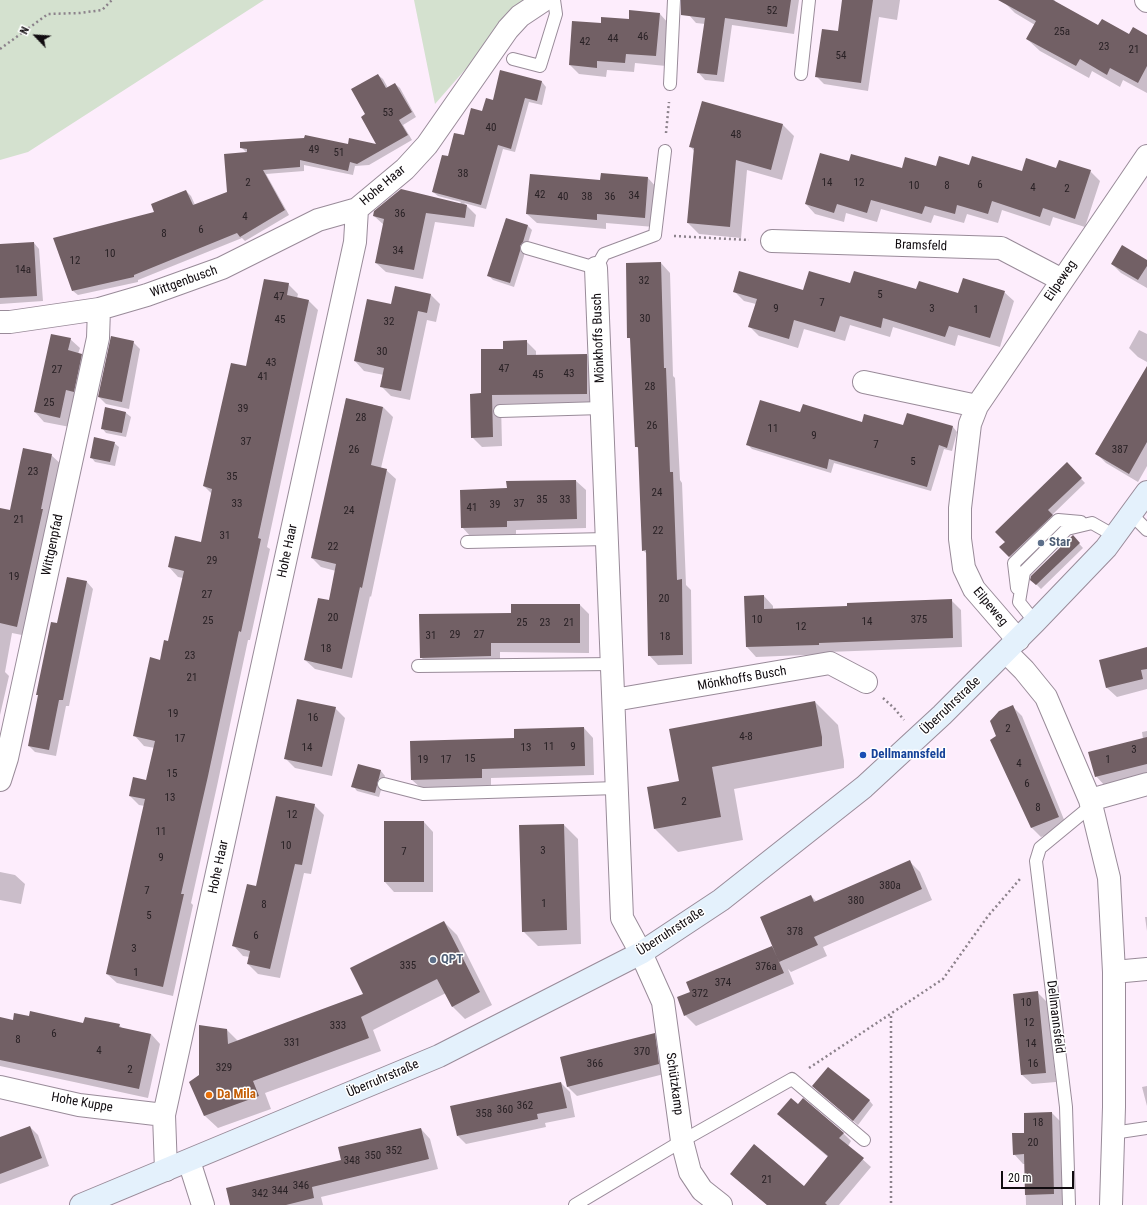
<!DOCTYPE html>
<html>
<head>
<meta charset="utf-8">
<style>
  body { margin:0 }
  #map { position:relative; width:1147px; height:1205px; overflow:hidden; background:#fdedfc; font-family:"Roboto Condensed",sans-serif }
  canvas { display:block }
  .north { position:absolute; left:16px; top:16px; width:40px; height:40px; -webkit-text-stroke:3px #fff; paint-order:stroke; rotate:295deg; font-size:11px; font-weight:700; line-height:16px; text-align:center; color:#110c10 }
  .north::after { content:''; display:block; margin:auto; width:14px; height:18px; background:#110c10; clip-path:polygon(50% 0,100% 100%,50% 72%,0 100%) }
  .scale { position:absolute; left:1001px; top:1171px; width:73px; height:18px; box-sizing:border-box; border:2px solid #110c10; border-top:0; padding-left:5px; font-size:12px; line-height:14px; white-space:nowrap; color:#110c10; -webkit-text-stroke:3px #fff; paint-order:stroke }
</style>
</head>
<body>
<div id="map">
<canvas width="1147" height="1205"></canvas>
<div class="north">N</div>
<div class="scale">20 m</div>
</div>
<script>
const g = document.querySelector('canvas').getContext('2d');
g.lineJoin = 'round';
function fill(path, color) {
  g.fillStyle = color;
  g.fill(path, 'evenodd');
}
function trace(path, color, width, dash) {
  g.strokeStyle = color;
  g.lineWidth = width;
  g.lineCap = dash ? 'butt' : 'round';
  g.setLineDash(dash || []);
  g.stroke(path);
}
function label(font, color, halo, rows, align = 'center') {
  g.font = font + ' "Roboto Condensed",sans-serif';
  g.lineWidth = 3;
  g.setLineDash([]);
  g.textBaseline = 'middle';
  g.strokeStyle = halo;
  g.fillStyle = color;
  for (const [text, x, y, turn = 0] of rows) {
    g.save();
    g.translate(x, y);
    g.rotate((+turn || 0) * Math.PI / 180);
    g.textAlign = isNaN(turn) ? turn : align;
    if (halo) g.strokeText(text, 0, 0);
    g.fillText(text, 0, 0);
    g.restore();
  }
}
fill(new Path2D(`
  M 0,0 L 264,0 L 28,152 L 0,160 Z
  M 414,0 L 526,0 L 435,104 Z`), '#d4e1cf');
fill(new Path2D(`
  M 691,0 L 799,0 L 794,34 L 732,25 L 724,82 L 705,80 L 698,72 L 705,24 L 696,23 L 689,15 Z
  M 843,0 L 900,0 L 897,20 L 879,17 L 868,91 L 824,84 L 816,76 L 839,32 Z
  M 1002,0 L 1055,0 L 1054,2 L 1099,26 L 1130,35 L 1147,36 L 1147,93 L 1123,80 L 1120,87 L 1092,71 L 1089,78 L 1040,51 L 1027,39 L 1035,25 L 1015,13 Z
  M 660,14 L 669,24 L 666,66 L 635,63 L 634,72 L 607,70 L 606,77 L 579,74 L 570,65 L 601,24 Z
  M 501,71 L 542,82 L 546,87 L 542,105 L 529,102 L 515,152 L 503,149 L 486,209 L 464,203 L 476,215 L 474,227 L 435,222 L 423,279 L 386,272 L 376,263 L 384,225 L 374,216 L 460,204 L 461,202 L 438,196 L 433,192 L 449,158 L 493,101 Z
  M 378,75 L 383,79 L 388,88 L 395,84 L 400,88 L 416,117 L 403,125 L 412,140 L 369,165 L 355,166 L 353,175 L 304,165 L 304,171 L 266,174 L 289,215 L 245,241 L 242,238 L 138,280 L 138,282 L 78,295 L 73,291 L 156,213 L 186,191 L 191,196 L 195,205 L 228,192 L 247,153 L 241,147 L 378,145 L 367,115 Z
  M 783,125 L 794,136 L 782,180 L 747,170 L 741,238 L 699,234 L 688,223 L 694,151 L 690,146 Z
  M 850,163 L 902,170 L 970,166 L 1022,172 L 1057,170 L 1090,171 L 1100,181 L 1085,227 L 1053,217 L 1050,226 L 1002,210 L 998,223 L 967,214 L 964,223 L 934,215 L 931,223 L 881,209 L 877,222 L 846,213 L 844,222 L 815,214 L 806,204 Z
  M 648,178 L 657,188 L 654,227 L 606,223 L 606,229 L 537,223 L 527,214 L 601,181 Z
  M 506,219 L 528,226 L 532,230 L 527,246 L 524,250 L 524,256 L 514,287 L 493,280 L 488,275 Z
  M 34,243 L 39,249 L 43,301 L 0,304 L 0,245 Z
  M 1147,262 L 1147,288 L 1121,273 L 1112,264 Z
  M 661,263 L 670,273 L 673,376 L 675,378 L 680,480 L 682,483 L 686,585 L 691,590 L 692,664 L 658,665 L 649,655 L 647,554 L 643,550 L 639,449 L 636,446 L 632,340 L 628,337 Z
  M 288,284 L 298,294 L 297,298 L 308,300 L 318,310 L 267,547 L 270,549 L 250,640 L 248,640 L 217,786 L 191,903 L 193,905 L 173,996 L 117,983 L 107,974 L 145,806 L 139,805 L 130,796 L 147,781 L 155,748 L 144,746 L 135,736 L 161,661 L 169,642 L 183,578 L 178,577 L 169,567 L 202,543 L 212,494 L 204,486 L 247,367 Z
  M 851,284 L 959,294 L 1004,292 L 1014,301 L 1000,347 L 958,335 L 955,346 L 893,327 L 890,337 L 850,325 L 845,341 L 804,329 L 798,348 L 759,336 L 750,327 L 756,304 L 744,301 L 734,291 L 804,292 Z
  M 431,295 L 440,304 L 436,322 L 427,320 L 410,400 L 391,396 L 381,386 L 384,375 L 364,371 L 355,361 L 392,305 Z
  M 1139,330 L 1147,334 L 1147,362 L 1138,357 L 1129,348 Z
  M 70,339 L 80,348 L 78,354 L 81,355 L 91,364 L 70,427 L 44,422 L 35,412 Z
  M 526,341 L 536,351 L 536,356 L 587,355 L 596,365 L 596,403 L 501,404 L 502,446 L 482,447 L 472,437 L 482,394 L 504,350 Z
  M 133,342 L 140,349 L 129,409 L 106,404 L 99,397 Z
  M 1147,367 L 1147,466 L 1138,482 L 1106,463 L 1097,454 Z
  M 346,399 L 383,407 L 393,417 L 381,468 L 386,470 L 396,479 L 371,597 L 370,596 L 352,678 L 315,669 L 305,660 L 329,601 L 336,571 L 321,567 L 312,558 Z
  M 106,408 L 126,413 L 131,417 L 126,437 L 106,433 L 102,428 Z
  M 801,414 L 862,423 L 904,427 L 907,414 L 953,427 L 957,432 L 952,451 L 944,449 L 931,491 L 834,463 L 831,473 L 752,449 L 748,445 Z
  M 114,443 L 119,447 L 115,466 L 95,462 L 91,457 Z
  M 51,455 L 62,465 L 27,636 L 12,633 L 5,672 L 9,676 L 0,715 L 0,509 L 11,511 Z
  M 1067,464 L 1085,483 L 1052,515 L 1057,520 L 1014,561 L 1001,547 L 1006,542 Z
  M 576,481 L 586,490 L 586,528 L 516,530 L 516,536 L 471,537 L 462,527 L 508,489 L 507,482 Z
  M 1073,537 L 1083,548 L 1041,589 L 1031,579 Z
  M 67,578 L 87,582 L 93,589 L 69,706 L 66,706 L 56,756 L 35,752 L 29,746 L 58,624 Z
  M 764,596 L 773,606 L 773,610 L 848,607 L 951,600 L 961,610 L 962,647 L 828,652 L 829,654 L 756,657 L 747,647 Z
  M 580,605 L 589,614 L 589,653 L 500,652 L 500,665 L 430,667 L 421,657 L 512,614 Z
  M 1100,661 L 1145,661 L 1147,669 L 1147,689 L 1117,697 L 1107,688 Z
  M 815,702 L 838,725 L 844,761 L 844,768 L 734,789 L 743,840 L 678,852 L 655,829 L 648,788 L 680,782 Z
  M 1012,706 L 1022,716 L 1067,827 L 1041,837 L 1031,827 L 998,737 Z
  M 335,708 L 345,718 L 332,776 L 295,768 L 285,758 Z
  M 584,728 L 593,738 L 594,775 L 491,778 L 491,787 L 422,789 L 412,780 L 515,739 Z
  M 1147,731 L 1147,775 L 1105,786 L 1096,776 L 1143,739 L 1142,732 Z
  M 381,771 L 385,776 L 379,797 L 357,791 L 353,786 Z
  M 314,805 L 324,815 L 311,874 L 304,873 L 280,978 L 258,974 L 248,964 L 250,957 L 243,956 L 234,946 L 257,887 Z
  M 424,822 L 433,832 L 433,892 L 394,892 L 385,882 Z
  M 564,825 L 578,839 L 581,944 L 538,946 L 523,931 Z
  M 910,862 L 920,872 L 932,900 L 823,947 L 827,956 L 791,972 L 788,969 L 794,984 L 696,1026 L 685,1015 L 692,992 L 772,947 L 775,950 L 811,896 L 817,902 Z
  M 0,872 L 15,875 L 25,884 L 21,904 L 0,900 Z
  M 1145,917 L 1147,917 L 1147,931 Z
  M 444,922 L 457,935 L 492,1005 L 465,1019 L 452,1006 L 446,993 L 373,1030 L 381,1051 L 265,1093 L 271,1109 L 218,1128 L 205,1116 L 200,1076 L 227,1030 L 238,1041 L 365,994 Z
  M 1038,993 L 1047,1002 L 1056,1082 L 1032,1084 L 1022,1075 Z
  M 0,1018 L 14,1021 L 119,1025 L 123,1029 L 151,1034 L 160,1044 L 148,1098 L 0,1066 Z
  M 654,1034 L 664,1044 L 668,1073 L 577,1096 L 568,1087 L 561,1058 Z
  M 561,1083 L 570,1092 L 575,1117 L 545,1123 L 546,1127 L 466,1144 L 458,1136 Z
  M 1147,1086 L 1147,1106 L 1142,1087 Z
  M 818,1091 L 869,1100 L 873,1105 L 858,1125 Z
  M 799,1106 L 843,1133 L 851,1141 L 848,1146 L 871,1167 L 839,1205 L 767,1205 L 731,1174 L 804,1187 L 828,1157 L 778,1114 Z
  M 1052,1113 L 1061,1122 L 1063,1203 L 1062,1203 L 1062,1205 L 1026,1205 L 1025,1164 L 1023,1164 L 1014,1154 L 1025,1134 Z
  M 30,1127 L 38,1135 L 49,1166 L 0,1184 L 0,1138 Z
  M 421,1129 L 430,1139 L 438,1169 L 321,1197 L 323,1205 L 231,1205 Z`), '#0003');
fill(new Path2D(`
  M 681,0 L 791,0 L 787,27 L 725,18 L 717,75 L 697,73 L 705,18 L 681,15 Z
  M 842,0 L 873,0 L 861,83 L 815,77 L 822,29 L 838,31 Z
  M 998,0 L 1053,0 L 1098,25 L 1102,19 L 1129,34 L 1133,27 L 1147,35 L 1147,66 L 1138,83 L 1110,68 L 1107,75 L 1080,59 L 1076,66 L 1026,39 L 1036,21 Z
  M 629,10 L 660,13 L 656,56 L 626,54 L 625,63 L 597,61 L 597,68 L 569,65 L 572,21 L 601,23 L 601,17 L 629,19 Z
  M 500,70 L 542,81 L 537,101 L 525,98 L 511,149 L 498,145 L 481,205 L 432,192 L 442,155 L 448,156 L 454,133 L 464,135 L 471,108 L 482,111 L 486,98 L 493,100 Z
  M 378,74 L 386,88 L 395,83 L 412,112 L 399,120 L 408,135 L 357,164 L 350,162 L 348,171 L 300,160 L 300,167 L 263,170 L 285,210 L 240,237 L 237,233 L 134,275 L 134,277 L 72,291 L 53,238 L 154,212 L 151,204 L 186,190 L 193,205 L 227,192 L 224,154 L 247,152 L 247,149 L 240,148 L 240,142 L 304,138 L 305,135 L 348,144 L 349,138 L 376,144 L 361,117 L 365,114 L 351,89 Z
  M 702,101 L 783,124 L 771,170 L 736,160 L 730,227 L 687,223 L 694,148 L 689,147 Z
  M 820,153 L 849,161 L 851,154 L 902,168 L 905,157 L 936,166 L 939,156 L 969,165 L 972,156 L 1022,171 L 1026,158 L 1056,168 L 1059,160 L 1091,170 L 1075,219 L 1043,208 L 1040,217 L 992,201 L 988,214 L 957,205 L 955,214 L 925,206 L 922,214 L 871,200 L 867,213 L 837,204 L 834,213 L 805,204 Z
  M 601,173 L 648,177 L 645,218 L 597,214 L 597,220 L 526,214 L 530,174 L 600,180 Z
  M 401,189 L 467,205 L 465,218 L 426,213 L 414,270 L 375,263 L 384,219 L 373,216 L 374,211 Z
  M 506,218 L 528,225 L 523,242 L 520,246 L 520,251 L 510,283 L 487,276 Z
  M 34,242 L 37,296 L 0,298 L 0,244 Z
  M 1122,245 L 1147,260 L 1147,266 L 1138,280 L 1111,264 Z
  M 661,262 L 664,368 L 666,368 L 670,472 L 673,472 L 677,580 L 682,579 L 683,655 L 648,656 L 646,550 L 642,551 L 638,447 L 635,447 L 630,338 L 627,338 L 626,263 Z
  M 739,271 L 803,290 L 809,271 L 850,283 L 854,271 L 916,289 L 919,281 L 958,293 L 963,278 L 1005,291 L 990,338 L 949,326 L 945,337 L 883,318 L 881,328 L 840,316 L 835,332 L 794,320 L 789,339 L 748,327 L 757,299 L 733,292 Z
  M 264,279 L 289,283 L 287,295 L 309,300 L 258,538 L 261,539 L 241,632 L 239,631 L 208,776 L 181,894 L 184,894 L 163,987 L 106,974 L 145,799 L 129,796 L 133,777 L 146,780 L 155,741 L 133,736 L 150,657 L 160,660 L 164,640 L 168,641 L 184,571 L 168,567 L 175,536 L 201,542 L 212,489 L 203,486 L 231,363 L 246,366 Z
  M 395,286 L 431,294 L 427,313 L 418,311 L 401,391 L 380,387 L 384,368 L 354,361 L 367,299 L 391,304 Z
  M 51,334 L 71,338 L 68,350 L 82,354 L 74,392 L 66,390 L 60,418 L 34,412 Z
  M 111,336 L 134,341 L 122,402 L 98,397 Z
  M 527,340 L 527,355 L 587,354 L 587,394 L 492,395 L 493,437 L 471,438 L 470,394 L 481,393 L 481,349 L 503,349 L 503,341 Z
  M 1147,366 L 1147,442 L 1129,474 L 1095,454 Z
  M 346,398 L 383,407 L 371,465 L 387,469 L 362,588 L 360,587 L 342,669 L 304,660 L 318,598 L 329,600 L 336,564 L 311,558 Z
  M 760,400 L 800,412 L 803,404 L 862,422 L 864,414 L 903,425 L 907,413 L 953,426 L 947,448 L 939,445 L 927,487 L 829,459 L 827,469 L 746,445 Z
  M 105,407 L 126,412 L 122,433 L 101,429 Z
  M 94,437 L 115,442 L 110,462 L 90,458 Z
  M 23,448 L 52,454 L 41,509 L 43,509 L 17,627 L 0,623 L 0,508 L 10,510 Z
  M 1067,462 L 1082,478 L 1048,510 L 1053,515 L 1009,557 L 999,547 L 1005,542 L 995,532 Z
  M 576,480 L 577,519 L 507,521 L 507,527 L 461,528 L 460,490 L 507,488 L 506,481 Z
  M 1073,535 L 1080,543 L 1036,585 L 1030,580 L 1031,576 Z
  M 67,577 L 87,581 L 63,700 L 59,700 L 49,750 L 28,746 L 38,695 L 36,695 L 51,622 L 57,623 Z
  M 764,595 L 764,609 L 847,606 L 847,603 L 952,599 L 953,638 L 819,643 L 819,645 L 746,647 L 744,596 Z
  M 511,604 L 580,604 L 580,643 L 491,643 L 491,656 L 420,658 L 419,614 L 511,613 Z
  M 1147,647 L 1147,669 L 1141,670 L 1143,679 L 1106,688 L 1099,660 Z
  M 297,699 L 336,707 L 322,767 L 284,759 Z
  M 815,701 L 822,737 L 822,746 L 712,767 L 721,817 L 654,829 L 647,787 L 679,781 L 669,729 Z
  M 1013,705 L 1059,817 L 1031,828 L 990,740 L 996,736 L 990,721 L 999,711 Z
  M 584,727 L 585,766 L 482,769 L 482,778 L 411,780 L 410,741 L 514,738 L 514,729 Z
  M 1147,737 L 1147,764 L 1095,777 L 1088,752 Z
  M 358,764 L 381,770 L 375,793 L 351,787 Z
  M 276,796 L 315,804 L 302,865 L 295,864 L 270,969 L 247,964 L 250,951 L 232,946 L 247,884 L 256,886 Z
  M 384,821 L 424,821 L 424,882 L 384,882 Z
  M 564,824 L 567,930 L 522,932 L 519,825 Z
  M 910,860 L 922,889 L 814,937 L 818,945 L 779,962 L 760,917 L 811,895 L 814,902 Z
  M 444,921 L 480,992 L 452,1007 L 437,979 L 361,1017 L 369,1038 L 253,1081 L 259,1096 L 204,1116 L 189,1082 L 199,1075 L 199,1025 L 227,1029 L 228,1044 L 363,994 L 350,968 Z
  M 772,946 L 784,973 L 684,1016 L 677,997 L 690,992 L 686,982 Z
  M 1038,991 L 1046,1073 L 1021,1075 L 1013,994 Z
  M 30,1011 L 83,1023 L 85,1017 L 120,1024 L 119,1027 L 151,1034 L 139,1089 L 0,1060 L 0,1017 L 13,1020 L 14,1013 L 29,1016 Z
  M 655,1033 L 659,1064 L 567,1087 L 560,1057 Z
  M 828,1067 L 870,1100 L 853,1121 L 812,1086 Z
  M 561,1082 L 567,1108 L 537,1114 L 538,1119 L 457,1136 L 450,1106 Z
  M 791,1098 L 798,1104 L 803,1098 L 844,1133 L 839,1138 L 864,1158 L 825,1203 L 827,1205 L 767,1205 L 730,1174 L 754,1144 L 804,1186 L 828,1156 L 777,1114 Z
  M 1052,1112 L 1054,1194 L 1025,1195 L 1024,1154 L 1013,1155 L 1012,1133 L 1024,1133 L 1024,1113 Z
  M 30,1126 L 42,1158 L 0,1174 L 0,1137 Z
  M 421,1128 L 429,1159 L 312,1187 L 314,1198 L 286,1205 L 230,1205 L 226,1188 L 341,1160 L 338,1147 Z`), '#726065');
const lane = new Path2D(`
  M 513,59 L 540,66 L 556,14 L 554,0
  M 801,74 L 809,0
  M 670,84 L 674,0
  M 527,248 L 596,268 L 604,254 L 655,235 L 665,151
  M 500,411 L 602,408
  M 1131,514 L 1147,530
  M 467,542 L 607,539
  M 1017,588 L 1014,563 L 1058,520 L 1081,522
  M 1035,622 L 1019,602 L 1024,572 L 1067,529 L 1092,523 L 1115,536
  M 418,666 L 613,664
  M 384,784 L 423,794 L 617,788
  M 1113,1133 L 1147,1128
  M 575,1205 L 682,1141 L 792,1079 L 864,1140
  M 1069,1205 L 1066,1107 L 1036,861 L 1040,848 L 1091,806`);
const street = new Path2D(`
  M 1146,0 L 1147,1
  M 772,241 L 1001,248 L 1062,280
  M 596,268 L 622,918 L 641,953 L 663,1002 L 682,1141 L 690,1172 L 702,1190 L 721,1205
  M 0,322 L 10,322 L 99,309 L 147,295 L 222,268 L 318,220 L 357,209
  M 864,382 L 977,406
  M 1018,640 L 974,589 L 964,568 L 960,539 L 960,508 L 970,424 L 977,406 L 1147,156
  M 1006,652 L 1024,670 L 1046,697 L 1090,800 L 1109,878 L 1114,972 L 1114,1107 L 1111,1205
  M 614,700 L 830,663 L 866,682
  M 0,780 L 7,758 L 98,338 L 99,309
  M 1090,800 L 1147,784
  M 1114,972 L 1147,969
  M 0,1087 L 79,1105 L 164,1115
  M 189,1161 L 203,1205
  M 166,1170 L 164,1115 L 355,242 L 357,209 L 405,169 L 427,145 L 508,29 L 520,16 L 544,0`);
const secondary = new Path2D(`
  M 81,1205 L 439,1056 L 641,953 L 721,900 L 864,787 L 942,715 L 1035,622 L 1106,548 L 1147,492`);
trace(lane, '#998b99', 14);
trace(street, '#998b99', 24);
trace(secondary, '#998b99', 24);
trace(new Path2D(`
  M 0,49 L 48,14 L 80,13 L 102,10 L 112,0
  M 666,133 L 669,102
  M 674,236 L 749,240
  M 883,698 L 894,708 L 904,720
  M 891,1016 L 891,1205
  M 809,1068 L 943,979 L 988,916 L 1020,879`), '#8c828b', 2.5, [2, 3]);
trace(lane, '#fff', 12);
trace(street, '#fff', 22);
trace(secondary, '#e4f1fc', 22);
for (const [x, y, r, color] of [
  [1041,543,4,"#5c6f8a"],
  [863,755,4,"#1a4fb4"],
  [433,960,4,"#5c6f8a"],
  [209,1095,4,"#e8710a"]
]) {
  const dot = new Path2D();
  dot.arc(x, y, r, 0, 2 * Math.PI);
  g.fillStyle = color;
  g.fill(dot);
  trace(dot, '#fff', 1.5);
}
label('11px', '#292125', null, [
  ["52",772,11],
  ["25a",1062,32],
  ["46",643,37],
  ["44",613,39],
  ["42",585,42],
  ["23",1104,47],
  ["21",1134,50],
  ["54",841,56],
  ["53",388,113],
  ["40",491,128],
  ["48",736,135],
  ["49",314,150],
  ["51",339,153],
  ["38",463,174],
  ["2",248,183],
  ["14",827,183],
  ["12",859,183],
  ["6",980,185],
  ["10",914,186],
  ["8",947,186],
  ["4",1033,188],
  ["2",1067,189],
  ["42",540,195],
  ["34",634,196],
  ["40",563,197],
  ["38",587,197],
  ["36",610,197],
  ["36",400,214],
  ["4",245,217],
  ["6",201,230],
  ["8",164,234],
  ["34",398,251],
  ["10",110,254],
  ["12",75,261],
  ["14a",23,270],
  ["32",644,281],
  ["5",880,295],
  ["47",279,297],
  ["7",822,303],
  ["9",776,309],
  ["3",932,309],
  ["1",976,310],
  ["30",645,319],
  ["45",280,320],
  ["32",389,322],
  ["30",382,352],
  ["43",271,363],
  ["47",504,369],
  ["27",57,370],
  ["43",569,374],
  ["45",538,375],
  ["41",263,377],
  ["28",650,387],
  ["25",49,403],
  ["39",243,409],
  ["28",361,418],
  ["26",652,426],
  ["11",773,429],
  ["9",814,436],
  ["37",246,442],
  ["7",876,445],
  ["26",354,450],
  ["387",1120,450],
  ["5",913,462],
  ["23",33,472],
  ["35",232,477],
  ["24",657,493],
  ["35",542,500],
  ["33",565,500],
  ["33",237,504],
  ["37",519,504],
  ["39",495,505],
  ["41",472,508],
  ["24",349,511],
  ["21",19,520],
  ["22",658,531],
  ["31",225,536],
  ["22",333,547],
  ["29",212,561],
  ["19",14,577],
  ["27",207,595],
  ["20",664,599],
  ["20",333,618],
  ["10",757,620],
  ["375",919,620],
  ["25",208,621],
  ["14",867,622],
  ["25",522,623],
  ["23",545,623],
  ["21",569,623],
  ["12",801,627],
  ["29",455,635],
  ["27",479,635],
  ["31",431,636],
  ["18",665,637],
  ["18",326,649],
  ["23",190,656],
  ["21",192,678],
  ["19",173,714],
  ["16",313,718],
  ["2",1008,729],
  ["4-8",746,737],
  ["17",180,739],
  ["11",549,747],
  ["9",573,747],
  ["14",307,748],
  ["13",526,748],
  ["3",1134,750],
  ["15",470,759],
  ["19",423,760],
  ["17",446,760],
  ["1",1108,760],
  ["4",1019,764],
  ["15",172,774],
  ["6",1027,784],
  ["13",170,798],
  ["2",684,802],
  ["8",1038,808],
  ["12",292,815],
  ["11",161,832],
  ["10",286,846],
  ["3",543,851],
  ["7",404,852],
  ["9",161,858],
  ["380a",890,886],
  ["7",147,891],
  ["380",856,901],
  ["1",544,904],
  ["8",264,905],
  ["5",149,916],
  ["378",795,932],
  ["6",256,936],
  ["3",134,949],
  ["335",408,966],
  ["376a",766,967],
  ["1",136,973],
  ["374",723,983],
  ["372",700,994],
  ["10",1026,1003],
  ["12",1029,1023],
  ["333",338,1026],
  ["6",54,1034],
  ["8",18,1040],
  ["331",292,1043],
  ["14",1031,1044],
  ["4",99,1051],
  ["370",642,1052],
  ["366",595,1064],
  ["16",1033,1064],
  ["329",224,1068],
  ["2",130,1070],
  ["362",525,1106],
  ["360",505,1110],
  ["358",484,1114],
  ["18",1038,1123],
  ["20",1033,1143],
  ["352",394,1151],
  ["350",373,1156],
  ["348",352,1161],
  ["21",767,1180],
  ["346",301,1186],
  ["344",280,1191],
  ["342",260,1194]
]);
label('13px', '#110c10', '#fff', [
  ["Hohe Haar",383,186,-40],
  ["Bramsfeld",921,246,2],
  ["Eilpeweg",1061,281,-56],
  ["Wittgenbusch",184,282,-20],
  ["Mönkhoffs Busch",599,338,-92],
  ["Wittgenpfad",53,545,-78],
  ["Hohe Haar",288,551,-78],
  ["Eilpeweg",990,607,50],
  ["Mönkhoffs Busch",742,679,-10],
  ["Überruhrstraße",951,706,-44],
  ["Hohe Haar",219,867,-78],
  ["Überruhrstraße",671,932,-33],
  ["Dellmannsfeld",1055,1017,83],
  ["Überruhrstraße",383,1079,-23],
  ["Schützkamp",674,1084,82],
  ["Hohe Kuppe",82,1103,10]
]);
label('bold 13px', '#4e5e75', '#fff', [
  ["Star",1049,543],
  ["QPT",441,960]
], 'left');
label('bold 13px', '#164399', '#fff', [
  ["Dellmannsfeld",871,755]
], 'left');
label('bold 13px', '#c56008', '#fff', [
  ["Da Mila",217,1095]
], 'left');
</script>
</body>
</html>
